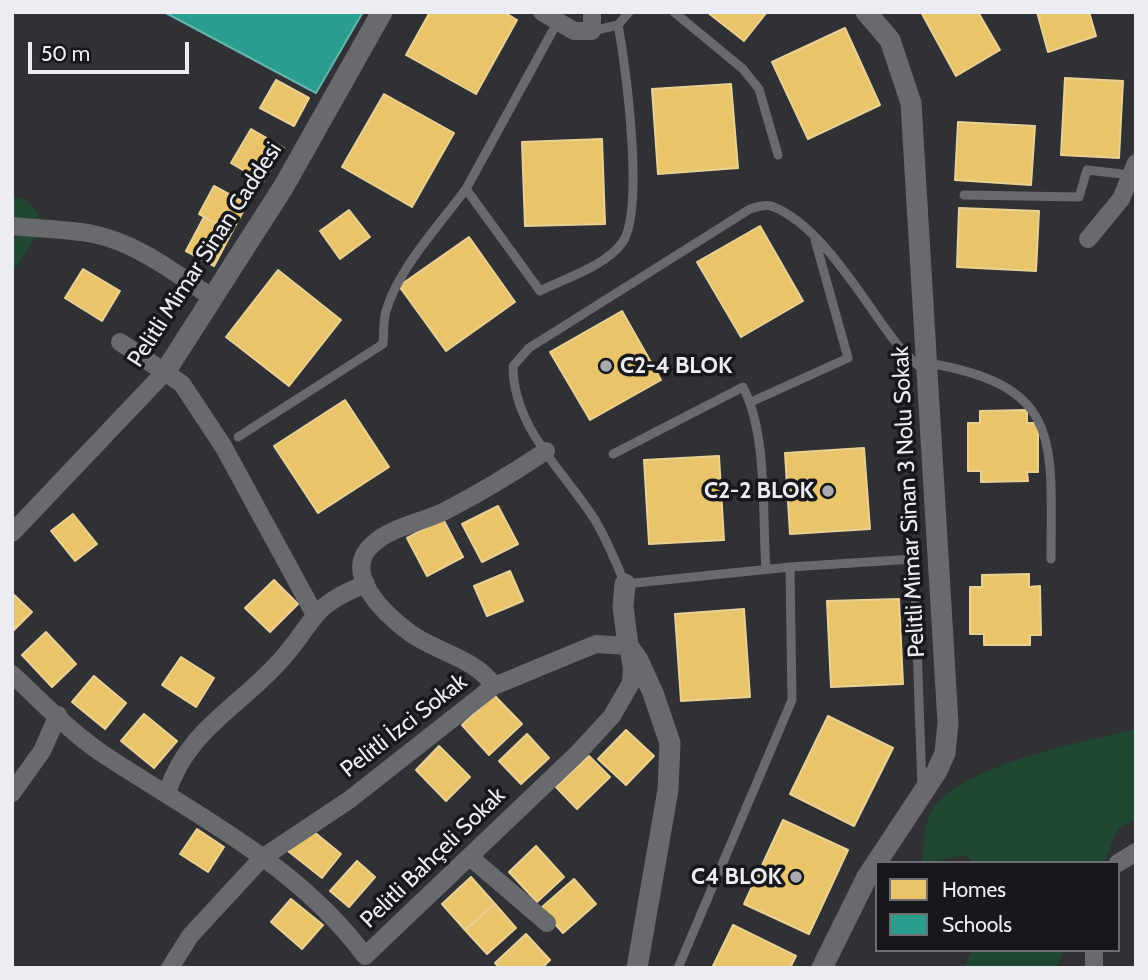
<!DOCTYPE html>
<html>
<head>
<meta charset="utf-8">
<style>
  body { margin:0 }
  #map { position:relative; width:1148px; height:980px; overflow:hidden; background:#2f3135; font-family:Cabin,sans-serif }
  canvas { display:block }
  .frame { position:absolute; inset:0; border:14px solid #ebedf2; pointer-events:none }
  .legend { position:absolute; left:875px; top:861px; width:245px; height:91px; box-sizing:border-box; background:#17181b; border:2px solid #6c6d71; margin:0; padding:9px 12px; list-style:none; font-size:21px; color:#ebedf2 }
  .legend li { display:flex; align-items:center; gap:14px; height:35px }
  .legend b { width:35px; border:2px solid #6c6d71 }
  .scale { position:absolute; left:28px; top:42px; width:161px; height:32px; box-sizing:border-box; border:4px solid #ebedf2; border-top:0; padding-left:9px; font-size:21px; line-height:24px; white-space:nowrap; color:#ebedf2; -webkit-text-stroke:5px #17181b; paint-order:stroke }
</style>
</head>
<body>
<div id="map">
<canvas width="1148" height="980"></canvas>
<div class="frame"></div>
<ul class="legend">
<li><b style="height:19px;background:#e9c46a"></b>Homes</li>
<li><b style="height:19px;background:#2a9d8f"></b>Schools</li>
</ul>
<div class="scale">50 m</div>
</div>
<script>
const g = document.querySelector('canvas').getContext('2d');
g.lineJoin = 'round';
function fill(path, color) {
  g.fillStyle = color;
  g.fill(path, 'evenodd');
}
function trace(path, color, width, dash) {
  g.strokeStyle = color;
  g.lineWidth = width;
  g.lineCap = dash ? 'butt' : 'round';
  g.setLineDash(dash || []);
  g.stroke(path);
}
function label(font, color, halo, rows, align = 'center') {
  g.font = font + ' Cabin,sans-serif';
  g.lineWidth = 7;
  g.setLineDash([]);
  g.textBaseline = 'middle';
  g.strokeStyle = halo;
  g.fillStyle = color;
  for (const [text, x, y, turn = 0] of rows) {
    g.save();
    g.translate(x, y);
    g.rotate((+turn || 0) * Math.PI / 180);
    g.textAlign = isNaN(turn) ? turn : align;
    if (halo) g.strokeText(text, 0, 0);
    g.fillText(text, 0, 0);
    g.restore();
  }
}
fill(new Path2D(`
  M 12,197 C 31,198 36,210 43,226 L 12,274 Z
  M 1136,729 L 1136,819 L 1119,828 L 1103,863 L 973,863 L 967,855 L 922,863 C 924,849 923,827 930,814 C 955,765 1084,742 1136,729 Z
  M 972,950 L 1064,950 L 1056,968 L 965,968 Z`), '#1f4732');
const homes = new Path2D(`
  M 430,12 L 504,12 L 517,20 L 476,94 L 406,55 Z
  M 707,12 L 767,12 L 744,41 Z
  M 921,12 L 978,12 L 1000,50 L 956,76 Z
  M 1037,12 L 1089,12 L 1096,36 L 1048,52 Z
  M 845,28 L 880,105 L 808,139 L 772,62 Z
  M 1065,78 L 1123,81 L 1119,158 L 1061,155 Z
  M 276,80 L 309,98 L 294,126 L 260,108 Z
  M 731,84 L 738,168 L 658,174 L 652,89 Z
  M 384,94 L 454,133 L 412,207 L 342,167 Z
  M 958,122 L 1035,126 L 1031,185 L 955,180 Z
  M 251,129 L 284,148 L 263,182 L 231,163 Z
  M 602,139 L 605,224 L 525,226 L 522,142 Z
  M 214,186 L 247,204 L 232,232 L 199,214 Z
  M 959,208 L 1039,211 L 1036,271 L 957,267 Z
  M 349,210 L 370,237 L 340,259 L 320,231 Z
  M 204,217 L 232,232 L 214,266 L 186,251 Z
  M 760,226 L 803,301 L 741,337 L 697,262 Z
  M 469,237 L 515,302 L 446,351 L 399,286 Z
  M 83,269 L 120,291 L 102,321 L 65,298 Z
  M 278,270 L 341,320 L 289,386 L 226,337 Z
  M 622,311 L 661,380 L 590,420 L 550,352 Z
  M 345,400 L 389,467 L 318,513 L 274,446 Z
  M 1027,410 L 1027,423 L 1038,423 L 1038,472 L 1027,472 L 1028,481 L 981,482 L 981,471 L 968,471 L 968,423 L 980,423 L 980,411 Z
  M 864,448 L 870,529 L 790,534 L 785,453 Z
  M 719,456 L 724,540 L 649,544 L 644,460 Z
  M 498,506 L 518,544 L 482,562 L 462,524 Z
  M 73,514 L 97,544 L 75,561 L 51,531 Z
  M 443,519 L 463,557 L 427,576 L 407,538 Z
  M 510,571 L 523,601 L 487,616 L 474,586 Z
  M 1029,574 L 1029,587 L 1040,586 L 1041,635 L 1030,635 L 1030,645 L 984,645 L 984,634 L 970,634 L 970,587 L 982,587 L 982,575 Z
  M 274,580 L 298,604 L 270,632 L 245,608 Z
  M 12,593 L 32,612 L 12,632 Z
  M 899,599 L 903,684 L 831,687 L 827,601 Z
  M 744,609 L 750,697 L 681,701 L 675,614 Z
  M 46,632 L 76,664 L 52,687 L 22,655 Z
  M 181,657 L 214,678 L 196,707 L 162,685 Z
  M 94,676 L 126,703 L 105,729 L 72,702 Z
  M 494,695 L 522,724 L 489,755 L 462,725 Z
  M 144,714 L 177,741 L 154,768 L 121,741 Z
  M 828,716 L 893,748 L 854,826 L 790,794 Z
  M 626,730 L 654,756 L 626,785 L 598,759 Z
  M 527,734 L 549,758 L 521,784 L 499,761 Z
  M 439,746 L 470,777 L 446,801 L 416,770 Z
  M 589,756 L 610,777 L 577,809 L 556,787 Z
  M 783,820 L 848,850 L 809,934 L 744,904 Z
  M 308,827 L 341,854 L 322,878 L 288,851 Z
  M 197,829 L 224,847 L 208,872 L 180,854 Z
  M 536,846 L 564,877 L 537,902 L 509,872 Z
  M 357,861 L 375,877 L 349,907 L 330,891 Z
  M 471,877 L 495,904 L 465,930 L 442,904 Z
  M 574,879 L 596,904 L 563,933 L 541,908 Z
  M 291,899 L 323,925 L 302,949 L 271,922 Z
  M 495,904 L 516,928 L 487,954 L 465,930 Z
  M 733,925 L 796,956 L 790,968 L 712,968 Z
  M 526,934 L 550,960 L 542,968 L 500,968 L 495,963 Z`);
fill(homes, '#e9c46a');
trace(homes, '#ead093', 2);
const schools = new Path2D(`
  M 164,12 L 363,12 L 316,93 Z`);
fill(schools, '#2a9d8f');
trace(schools, '#64b5ad', 2);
trace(new Path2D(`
  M 674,12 L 743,69 L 759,89 L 778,155
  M 558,21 L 466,189 L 540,291 C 566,278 605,266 622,243 C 645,212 626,66 618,25
  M 592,31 L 618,25 L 629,12
  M 964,195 L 1079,197 L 1087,170 L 1131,175
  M 928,363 C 1064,386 1051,442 1051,559
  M 751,402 L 848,358 L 815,240
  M 238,437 L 383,344 C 384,333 383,321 386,311 C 398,269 440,224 466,189
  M 613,454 L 743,387 C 768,435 762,515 766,569
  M 922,788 L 914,559 L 790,567 L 625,584 C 616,562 607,540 595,520 C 564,471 513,428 513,366 L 529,348 L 750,209 C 757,207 764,204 771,206 C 822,224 865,304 897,344 C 905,354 915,362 924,371
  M 678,968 L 792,700 L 790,567`), '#696a6d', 9);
trace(new Path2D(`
  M 542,12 L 574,31 L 592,31 L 592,12
  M 12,226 C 39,229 67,229 93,234 C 138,243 176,274 213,298
  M 1088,239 L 1121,199 L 1136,163
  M 120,342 L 182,384 L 223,446 L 314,613
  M 12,533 L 165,372
  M 12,674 C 42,702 74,736 109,758 C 199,817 300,867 365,956 L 577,754 L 612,716 L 631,683 L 632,668 L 628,646 L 596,644 L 494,686
  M 12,793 L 42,751 L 58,715
  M 167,793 C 187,730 239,707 280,661 C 316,621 309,606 366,584
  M 470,857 L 547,923
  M 1118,863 L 1136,852
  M 1094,950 L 1094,968
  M 170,968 L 190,936 L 262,858 L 349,800 L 494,686 C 475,658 438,653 410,633 C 387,616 339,573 373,544 C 391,527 423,522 445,511 C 480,493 513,473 546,451`), '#696a6d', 18);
trace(new Path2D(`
  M 165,372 L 284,186 L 382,12
  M 625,584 L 623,606 L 628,646 L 638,660 L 653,693 L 670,743 L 668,790 L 637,968
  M 822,968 L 867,877 L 937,771 L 945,753 L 948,723 L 911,103 L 890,40 L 866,12`), '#696a6d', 21);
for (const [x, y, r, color] of [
  [606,366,7,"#a9abb0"],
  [828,491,7,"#a9abb0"],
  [796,877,7,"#a9abb0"]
]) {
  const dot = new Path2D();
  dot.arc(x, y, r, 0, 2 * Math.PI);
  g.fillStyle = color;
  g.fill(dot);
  trace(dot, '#17181b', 2.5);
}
label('23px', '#ebedf2', '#17181b', [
  ["Pelitli Mimar Sinan Caddesi",205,255,-57],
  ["Pelitli Mimar Sinan 3 Nolu Sokak",909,502,-93],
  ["Pelitli İzci Sokak",404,726,-38],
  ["Pelitli Bahçeli Sokak",433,858,-44]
]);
label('bold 23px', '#ebedf2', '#17181b', [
  ["C2-4 BLOK",620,366,"left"],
  ["C2-2 BLOK",814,491],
  ["C4 BLOK",782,877]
], 'right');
</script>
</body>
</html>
